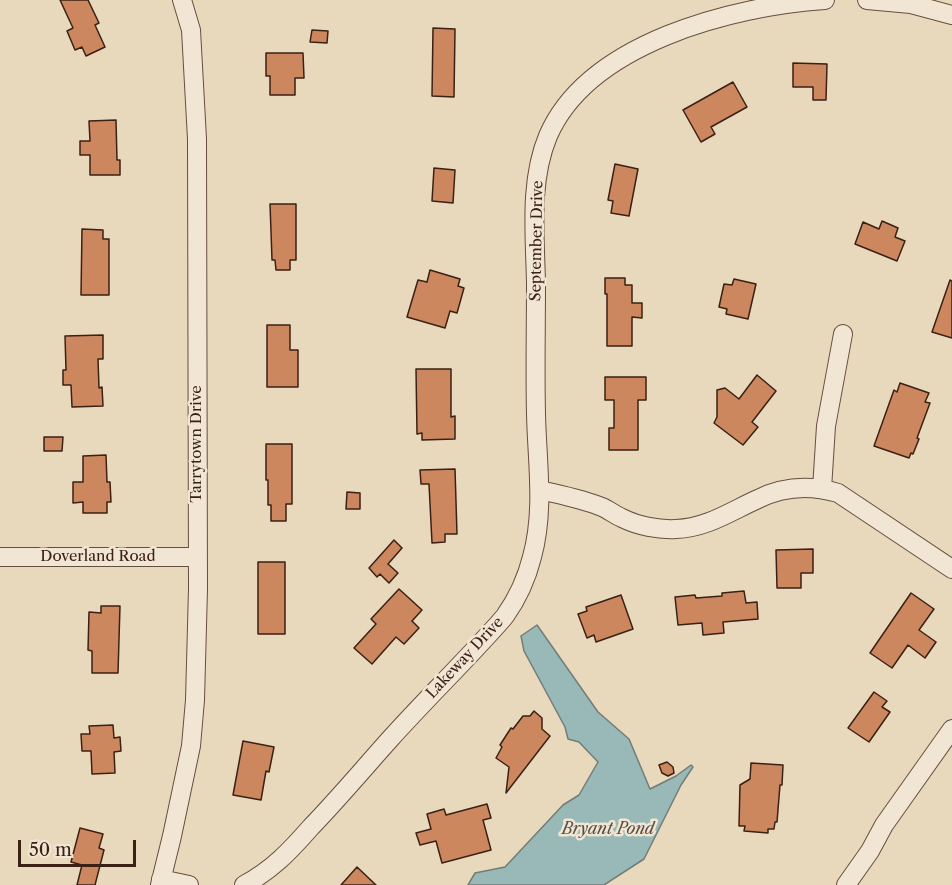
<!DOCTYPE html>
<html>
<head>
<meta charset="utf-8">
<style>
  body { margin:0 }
  #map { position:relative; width:952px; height:885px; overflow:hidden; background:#e8d9bc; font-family:"Libre Caslon Text",serif }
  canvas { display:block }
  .scale { position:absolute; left:18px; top:840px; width:118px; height:27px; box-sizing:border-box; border:3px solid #3b2015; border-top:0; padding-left:8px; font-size:18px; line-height:21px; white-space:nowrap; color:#3b2015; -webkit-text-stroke:4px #f0e6d3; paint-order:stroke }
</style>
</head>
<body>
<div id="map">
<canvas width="952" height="885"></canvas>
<div class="scale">50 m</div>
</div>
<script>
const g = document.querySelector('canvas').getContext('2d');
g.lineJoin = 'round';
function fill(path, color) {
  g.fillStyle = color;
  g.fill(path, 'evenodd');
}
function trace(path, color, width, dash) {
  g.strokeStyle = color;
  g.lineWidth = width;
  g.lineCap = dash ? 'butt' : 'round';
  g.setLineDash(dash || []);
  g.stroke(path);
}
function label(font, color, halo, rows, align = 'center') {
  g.font = font + ' "Libre Caslon Text",serif';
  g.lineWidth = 5;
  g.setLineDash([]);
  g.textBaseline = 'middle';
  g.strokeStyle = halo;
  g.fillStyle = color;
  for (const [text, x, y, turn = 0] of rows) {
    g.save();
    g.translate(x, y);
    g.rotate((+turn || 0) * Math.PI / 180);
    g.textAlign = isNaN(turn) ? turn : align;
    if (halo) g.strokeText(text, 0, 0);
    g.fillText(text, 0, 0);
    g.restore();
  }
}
const water = new Path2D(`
  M 537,625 L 598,712 L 629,739 L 650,789 L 676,776 L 691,765 L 693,767 L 681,785 L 644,859 L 604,885 L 468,885 L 475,873 L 505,867 L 563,805 L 579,795 L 598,762 L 579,742 L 568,739 L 565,727 L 524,651 L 521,636 Z`);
fill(water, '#98b9b7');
trace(water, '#737c76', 1.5);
const building = new Path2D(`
  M 60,0 L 88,0 L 99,23 L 95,25 L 105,47 L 86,56 L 82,47 L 75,50 L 67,31 L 73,28 Z
  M 433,28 L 455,29 L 454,97 L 432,96 Z
  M 312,30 L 328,31 L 327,43 L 310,42 Z
  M 266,53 L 303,53 L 304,78 L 295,78 L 295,95 L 270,95 L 270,76 L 266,76 Z
  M 793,63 L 827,64 L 826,100 L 813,100 L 813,87 L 793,87 Z
  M 733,82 L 747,107 L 711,127 L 715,134 L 701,142 L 683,110 Z
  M 116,120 L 117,160 L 120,160 L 120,175 L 90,175 L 90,155 L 80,155 L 80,141 L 90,141 L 89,121 Z
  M 615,164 L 638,169 L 629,216 L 611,213 L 613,201 L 608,200 Z
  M 434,168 L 455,170 L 453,203 L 432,201 Z
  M 270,204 L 296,204 L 296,260 L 290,260 L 290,270 L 276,270 L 275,260 L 272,260 Z
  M 882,221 L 898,228 L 895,237 L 905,241 L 897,261 L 855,244 L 863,222 L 879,229 Z
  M 82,229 L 103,230 L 103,239 L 109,239 L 109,295 L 81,295 Z
  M 430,270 L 460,279 L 458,286 L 464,288 L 457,313 L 450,311 L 445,328 L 407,317 L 418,280 L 427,282 Z
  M 605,278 L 625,278 L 625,285 L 632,285 L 632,303 L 642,303 L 642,318 L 632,317 L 632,346 L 607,346 L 607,294 L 605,294 Z
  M 734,279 L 756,284 L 748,319 L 726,314 L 727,309 L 719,307 L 724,284 L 732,285 Z
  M 950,280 L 952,281 L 952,338 L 932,332 Z
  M 267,325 L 290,325 L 290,350 L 298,350 L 298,387 L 267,387 Z
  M 103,335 L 103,359 L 98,359 L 99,388 L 102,387 L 103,406 L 72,407 L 71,385 L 63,385 L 63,370 L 66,370 L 65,336 Z
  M 416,369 L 451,369 L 451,417 L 455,416 L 455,439 L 422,440 L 422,433 L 417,434 Z
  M 757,375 L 776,391 L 752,422 L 758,427 L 743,445 L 714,423 L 717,417 L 717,390 L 725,388 L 739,399 Z
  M 605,377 L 646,377 L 646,400 L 638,400 L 638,450 L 609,450 L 609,428 L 614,428 L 614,400 L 605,400 Z
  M 900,383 L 929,393 L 925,402 L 930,403 L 917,438 L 919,439 L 913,454 L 911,453 L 909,458 L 874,446 L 894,390 L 897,392 Z
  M 44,437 L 63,437 L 62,451 L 44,451 Z
  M 266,444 L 292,444 L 292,504 L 286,504 L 286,521 L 271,521 L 271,505 L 268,505 L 268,480 L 266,480 Z
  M 106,455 L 107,482 L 110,482 L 111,502 L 107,502 L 107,513 L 83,513 L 83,502 L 73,503 L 73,482 L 83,482 L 83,456 Z
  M 455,469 L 457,534 L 445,534 L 445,542 L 432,543 L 429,484 L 421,484 L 420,470 Z
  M 347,492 L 360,493 L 360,509 L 346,509 Z
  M 394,540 L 402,548 L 388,564 L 398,573 L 389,583 L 380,574 L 377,577 L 369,568 Z
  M 813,549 L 813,573 L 801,573 L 801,588 L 777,588 L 776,550 Z
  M 258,562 L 285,562 L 285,634 L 258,634 Z
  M 399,589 L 422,610 L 412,621 L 419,628 L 404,644 L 396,637 L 372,664 L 354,648 L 376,624 L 371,619 Z
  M 744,591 L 746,603 L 757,602 L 758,619 L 723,622 L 724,633 L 703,635 L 702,623 L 678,625 L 675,597 L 695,595 L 696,598 L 722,596 L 722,593 Z
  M 911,593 L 934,609 L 919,630 L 936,642 L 925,658 L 908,645 L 892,668 L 870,653 Z
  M 621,595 L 633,629 L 596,642 L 594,635 L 587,638 L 578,614 L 587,611 L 586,607 Z
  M 101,606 L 120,606 L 118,673 L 92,673 L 92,651 L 88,650 L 89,612 L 101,613 Z
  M 874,692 L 887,701 L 882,707 L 890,712 L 869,742 L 848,728 Z
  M 534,711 L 542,718 L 542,729 L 550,736 L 506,793 L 509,767 L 496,758 L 502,747 L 500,745 L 511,728 L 513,729 L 523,716 L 530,716 Z
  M 113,725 L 114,738 L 120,737 L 121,751 L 114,752 L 115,773 L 92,774 L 91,751 L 82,751 L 81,734 L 90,734 L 89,726 Z
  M 243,741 L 274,747 L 269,772 L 266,771 L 261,800 L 233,795 Z
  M 667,762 L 673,767 L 674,773 L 668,776 L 662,773 L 659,765 Z
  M 751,763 L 783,765 L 782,785 L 780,785 L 777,822 L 775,822 L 774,829 L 768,829 L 768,833 L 744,831 L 745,826 L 739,826 L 740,785 L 750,779 Z
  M 487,804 L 491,818 L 483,820 L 491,850 L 442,863 L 436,841 L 420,845 L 416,833 L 431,829 L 427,814 L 444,809 L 446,815 Z
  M 80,828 L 103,834 L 99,848 L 104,850 L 95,885 L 77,885 L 82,865 L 71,862 Z
  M 357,867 L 376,885 L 341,885 Z`);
fill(building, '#cc875f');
trace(building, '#3b2015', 1.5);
const minor = new Path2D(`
  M 867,0 L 911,4 L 952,15
  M 822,489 L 826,426 L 843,334
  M 540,490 C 561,495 582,499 602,507 C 609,510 615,515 622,518 C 638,526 659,530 676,529 C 707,528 731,511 758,499 C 784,486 811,485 838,493 L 952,569
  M 0,557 L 197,557
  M 161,879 L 189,885
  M 160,885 L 172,836 L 191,746 L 195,700 L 198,589 L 197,139 L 191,30 L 182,0
  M 244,885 C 272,870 290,851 311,827 C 339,798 364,768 391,738 C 419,707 448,678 477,647 C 486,637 496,627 505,616 C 517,599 527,577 532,557 C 545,510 537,462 536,414 C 535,371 536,327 536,283 C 535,235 529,181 548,136 C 588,43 733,6 825,0
  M 846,885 L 870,851 L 884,825 L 952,729`);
trace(minor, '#664e3f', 20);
trace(minor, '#f0e6d3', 18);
label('15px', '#3b2015', '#f0e6d3', [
  ["September Drive",537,241,-89],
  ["Tarrytown Drive",197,444,-90],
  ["Doverland Road",98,557],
  ["Lakeway Drive",465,658,-47]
]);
label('italic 16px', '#574e46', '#f0e6d3', [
  ["Bryant Pond",608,829]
]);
</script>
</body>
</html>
